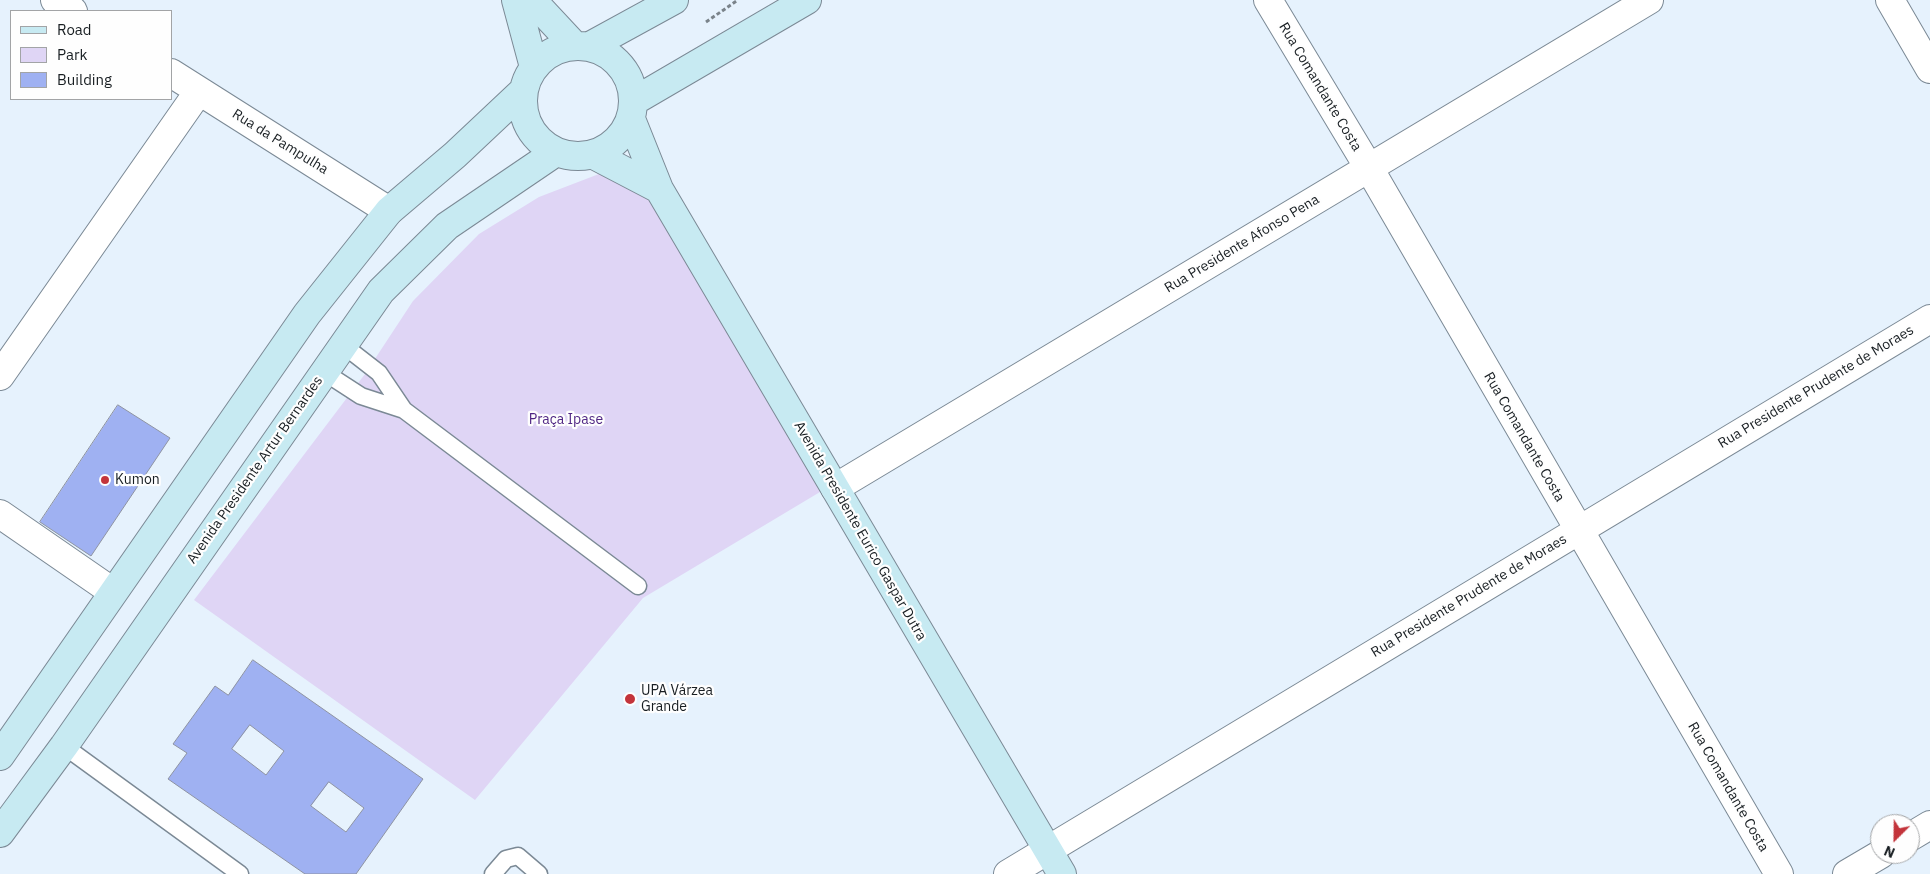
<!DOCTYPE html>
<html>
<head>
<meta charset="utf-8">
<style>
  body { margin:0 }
  #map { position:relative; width:1930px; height:874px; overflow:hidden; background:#e6f2fd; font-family:"IBM Plex Sans",sans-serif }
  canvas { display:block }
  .legend { position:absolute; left:10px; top:10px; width:162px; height:90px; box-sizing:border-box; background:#fefefe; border:1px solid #a2a4a6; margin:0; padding:6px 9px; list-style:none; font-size:15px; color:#181e22 }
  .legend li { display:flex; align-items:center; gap:10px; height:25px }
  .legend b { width:25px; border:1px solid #a2a4a6 }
  .north { position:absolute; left:1870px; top:814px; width:50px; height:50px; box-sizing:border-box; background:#fefefe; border:1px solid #a2a4a6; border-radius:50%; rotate:203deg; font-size:14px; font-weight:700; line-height:20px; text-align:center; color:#181e22 }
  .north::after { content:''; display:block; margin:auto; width:18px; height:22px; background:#c3343b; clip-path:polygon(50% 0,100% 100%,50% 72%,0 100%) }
</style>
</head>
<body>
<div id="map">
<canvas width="1930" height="874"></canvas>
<ul class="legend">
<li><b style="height:6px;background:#c7eaf2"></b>Road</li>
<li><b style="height:14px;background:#dfd5f5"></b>Park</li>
<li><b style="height:14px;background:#9fb1f2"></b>Building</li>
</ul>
<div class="north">N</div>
</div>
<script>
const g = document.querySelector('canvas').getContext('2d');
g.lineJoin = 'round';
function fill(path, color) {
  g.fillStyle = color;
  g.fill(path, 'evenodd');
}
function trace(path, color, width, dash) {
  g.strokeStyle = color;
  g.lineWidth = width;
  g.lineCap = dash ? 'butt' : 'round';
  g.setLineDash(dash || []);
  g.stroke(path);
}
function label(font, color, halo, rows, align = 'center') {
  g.font = font + ' "IBM Plex Sans",sans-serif';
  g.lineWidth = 4.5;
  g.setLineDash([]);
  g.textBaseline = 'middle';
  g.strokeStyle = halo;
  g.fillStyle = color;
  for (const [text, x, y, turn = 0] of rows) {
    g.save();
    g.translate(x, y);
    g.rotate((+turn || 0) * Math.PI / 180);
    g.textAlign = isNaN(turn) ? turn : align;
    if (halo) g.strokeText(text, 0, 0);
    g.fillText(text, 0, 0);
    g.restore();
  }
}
fill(new Path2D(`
  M 612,169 L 648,172 L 825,489 L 643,598 L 475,800 L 194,600 L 365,374 L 413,301 L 479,234 L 539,197 Z`), '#dfd5f5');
const building = new Path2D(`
  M 118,405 L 170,438 L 91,556 L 40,522 Z
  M 253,660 L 423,779 L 356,874 L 305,874 L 168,779 L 187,753 L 173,744 L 215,686 L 228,695 ZM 250,725 L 284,751 L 266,775 L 232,749 ZM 329,782 L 364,808 L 346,832 L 311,806 Z`);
fill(building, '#9fb1f2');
trace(building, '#8e93a2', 1);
const lane = new Path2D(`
  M 343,345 L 379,373 L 404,410
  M 324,372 L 361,396 L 404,410 L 638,586
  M 64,746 L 240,874
  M 493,874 L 506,859 L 518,856 L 539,874`);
const street = new Path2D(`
  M 55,0 L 73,11
  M 1268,0 L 1369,168 L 1779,874
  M 1890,0 L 1930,69
  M 171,73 L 389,211
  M 0,376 L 199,91
  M 835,488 L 1649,0
  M 0,514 L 113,592
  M 1910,837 L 1930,825
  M 1008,874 L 1930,319
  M 1847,874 L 1881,854`);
const secondary = new Path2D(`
  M 516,0 L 534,67
  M 532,0 L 574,45
  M523 101a55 55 0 1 1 110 0a55 55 0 1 1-110 0Z
  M 590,46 L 674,0
  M 634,101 L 807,0
  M 631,119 L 659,189 L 1062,874
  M 592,154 L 659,189
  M 0,756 L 307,314 L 389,211 L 455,155 L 522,92
  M 0,833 L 64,746 L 381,291 L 447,226 L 556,152`);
trace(lane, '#7b8995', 19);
trace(street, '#7b8995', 30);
trace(secondary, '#7b8995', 30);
trace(new Path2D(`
  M 706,22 L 738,0`), '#7a838a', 3, [4, 2.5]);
trace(lane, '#fff', 16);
trace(street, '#fff', 28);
trace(secondary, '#c7eaf2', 28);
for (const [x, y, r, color] of [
  [105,480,5,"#c3343b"],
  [630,699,6,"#c3343b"]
]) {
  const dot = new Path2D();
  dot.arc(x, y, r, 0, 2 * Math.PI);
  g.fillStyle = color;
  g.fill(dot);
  trace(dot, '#fefefe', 2);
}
label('14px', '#181e22', '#fefefe', [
  ["Rua Comandante Costa",1320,87,59],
  ["Rua da Pampulha",280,142,32],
  ["Rua Presidente Afonso Pena",1242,244,-31],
  ["Rua Presidente Prudente de Moraes",1816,387,-31],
  ["Rua Comandante Costa",1524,437,60],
  ["Avenida Presidente Artur Bernardes",255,470,-55],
  ["Avenida Presidente Eurico Gaspar Dutra",860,531,60],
  ["Rua Presidente Prudente de Moraes",1469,596,-31],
  ["Rua Comandante Costa",1728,787,60]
]);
label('14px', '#502784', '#fefefe', [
  ["Praça Ipase",566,420]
]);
label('14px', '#181e22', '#fefefe', [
  ["Kumon",115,480],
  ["UPA Várzea",641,691],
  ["Grande",641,707]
], 'left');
</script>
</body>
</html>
